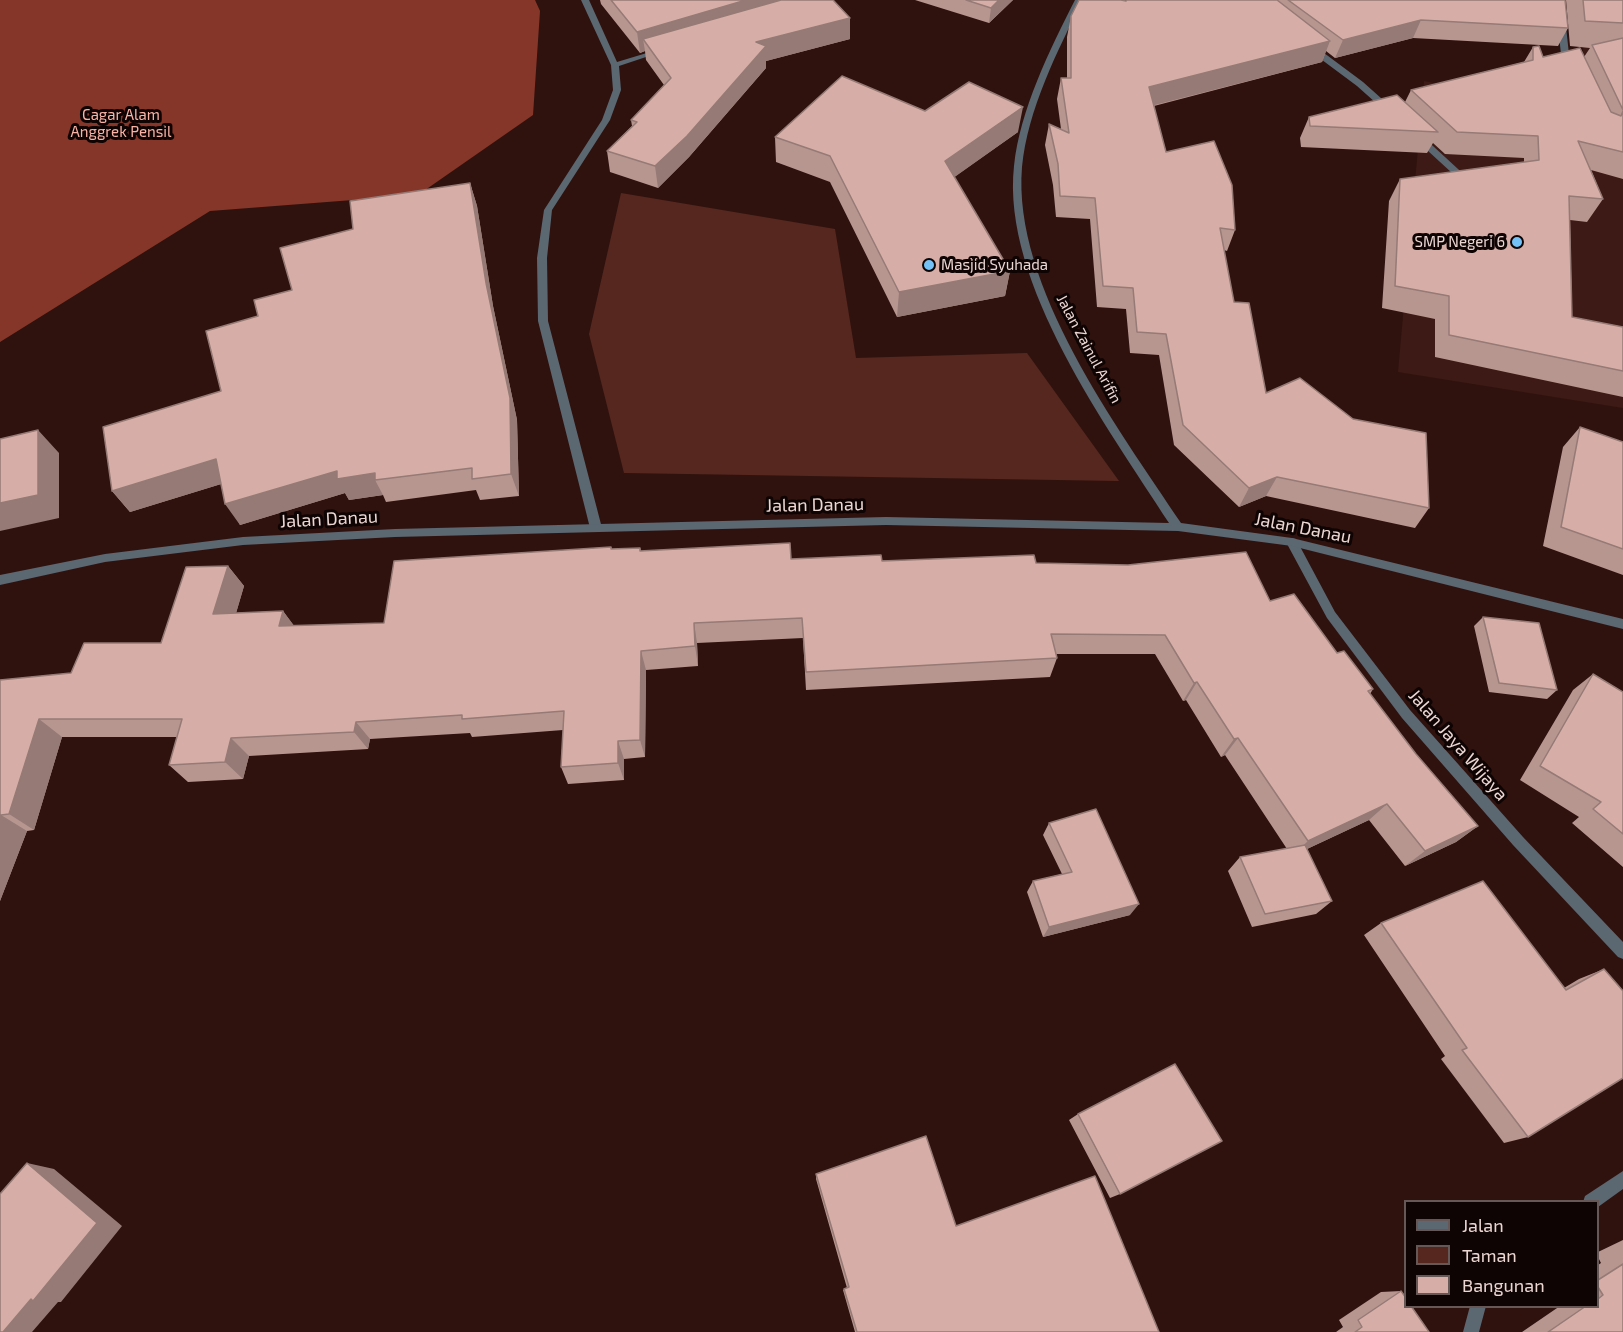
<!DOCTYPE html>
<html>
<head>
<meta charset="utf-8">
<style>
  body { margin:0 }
  #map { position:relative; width:1623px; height:1332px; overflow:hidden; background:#2f120e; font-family:"Exo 2",sans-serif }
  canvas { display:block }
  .legend { position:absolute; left:1404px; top:1200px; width:195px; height:108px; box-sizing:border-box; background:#0e0403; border:2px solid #665856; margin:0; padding:8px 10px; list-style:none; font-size:18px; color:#ebd6d2 }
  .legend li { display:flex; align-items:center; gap:12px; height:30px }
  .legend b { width:30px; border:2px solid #665856 }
</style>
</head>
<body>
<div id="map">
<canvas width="1623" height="1332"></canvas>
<ul class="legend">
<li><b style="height:8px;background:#5b6771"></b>Jalan</li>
<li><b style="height:16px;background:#56271f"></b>Taman</li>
<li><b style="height:16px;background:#d6aea7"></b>Bangunan</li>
</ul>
</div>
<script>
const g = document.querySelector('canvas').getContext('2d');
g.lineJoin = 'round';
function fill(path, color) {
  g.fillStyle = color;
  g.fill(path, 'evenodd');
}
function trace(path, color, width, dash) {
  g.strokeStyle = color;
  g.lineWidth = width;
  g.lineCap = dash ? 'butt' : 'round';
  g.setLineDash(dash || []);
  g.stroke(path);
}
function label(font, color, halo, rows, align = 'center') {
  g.font = font + ' "Exo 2",sans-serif';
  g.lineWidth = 6;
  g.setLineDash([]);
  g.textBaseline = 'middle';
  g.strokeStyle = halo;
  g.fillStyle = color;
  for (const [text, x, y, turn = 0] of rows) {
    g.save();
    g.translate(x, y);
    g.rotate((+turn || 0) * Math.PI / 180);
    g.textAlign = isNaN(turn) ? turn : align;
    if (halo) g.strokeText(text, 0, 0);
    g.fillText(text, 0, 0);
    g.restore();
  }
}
fill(new Path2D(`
  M 1590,6 L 1623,16 L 1623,408 L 1398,372 L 1424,81 L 1573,112 Z`), '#3d1a15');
fill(new Path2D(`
  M 621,193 L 835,229 L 856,358 L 1027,353 L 1119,481 L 624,473 L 589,334 Z`), '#56271f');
fill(new Path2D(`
  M 0,0 L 535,0 L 540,11 L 533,115 L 418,195 L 210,211 L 0,342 Z`), '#853629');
fill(new Path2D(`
  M 581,0 L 589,0 L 617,62 L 660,49 L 664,51 L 619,66 L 621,90 L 610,120 L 552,210 L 547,258 L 548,321 L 602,528 L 596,532 L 590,528 L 538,321 L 537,258 L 544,210 L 602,120 L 613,90 L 611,65 Z
  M 1555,0 L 1563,0 L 1569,54 L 1575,66 L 1574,68 L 1568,68 L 1561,54 Z
  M 1310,47 L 1316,47 L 1363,82 L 1391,107 L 1391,111 L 1385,111 L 1357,86 L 1310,51 Z
  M 1415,135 L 1421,135 L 1470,180 L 1470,184 L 1464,184 L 1415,139 Z
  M 1292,538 L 1296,539 L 1335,612 L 1410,710 L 1523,837 L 1623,942 L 1623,959 L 1618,957 L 1513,845 L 1402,718 L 1327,618 L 1286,542 Z
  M 1623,1171 L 1623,1189 L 1598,1207 L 1598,1202 L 1583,1202 L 1585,1196 Z
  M 1470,1306 L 1486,1306 L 1479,1332 L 1463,1332 Z`), '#5b6771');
fill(new Path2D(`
  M 1075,0 L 1083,0 C 1058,49 1027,111 1022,167 C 1012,286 1118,428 1181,523 L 1292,538 L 1623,619 L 1623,629 L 1292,546 L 1178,531 L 886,525 L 395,537 L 243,545 L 105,562 L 0,585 L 0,575 L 105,554 L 243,537 L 395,529 L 886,517 L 1169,523 C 1108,428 1001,283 1014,166 C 1020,110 1050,49 1075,0 Z`), '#5b6771');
fill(new Path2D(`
  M 600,0 L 833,0 L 850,18 L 850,39 L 766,61 L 766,68 L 689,157 L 658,188 L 610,172 L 607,151 L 632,126 L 631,120 L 664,85 L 646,60 L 645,51 L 640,53 L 601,4 Z
  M 915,0 L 1013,0 L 989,23 Z
  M 1127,0 L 1565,0 L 1568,28 L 1558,46 L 1413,38 L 1335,58 L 1326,51 L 1322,62 L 1154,106 L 1166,152 L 1235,230 L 1227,251 L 1224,250 L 1234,302 L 1266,393 L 1429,508 L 1415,528 L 1266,496 L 1239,507 L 1174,445 L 1159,355 L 1130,353 L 1126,309 L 1097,307 L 1090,219 L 1056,217 L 1053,185 L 1045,145 L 1049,124 L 1061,129 L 1057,99 L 1061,78 L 1067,78 L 1067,37 L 1071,16 L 1126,1 Z
  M 1566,0 L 1623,0 L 1623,179 L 1591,170 L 1603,199 L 1587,222 L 1570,220 L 1572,317 L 1623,327 L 1623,397 L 1435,357 L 1435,319 L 1382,308 L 1389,201 L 1400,179 L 1524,162 L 1524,158 L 1445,154 L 1433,143 L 1427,153 L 1301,147 L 1300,138 L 1309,117 L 1405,102 L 1411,90 L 1524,62 L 1533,47 L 1543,57 L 1584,57 L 1590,48 L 1570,46 Z
  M 925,111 L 1018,132 L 954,177 L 1010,271 L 1005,296 L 897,317 L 830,182 L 776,162 L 775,137 Z
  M 470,183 L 477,206 L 493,306 L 517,420 L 519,496 L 480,500 L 476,490 L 386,502 L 383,495 L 349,500 L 345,493 L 240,525 L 221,484 L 130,512 L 112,491 L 221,391 L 258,316 L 292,290 L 353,229 Z
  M 1580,427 L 1623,442 L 1623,575 L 1543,546 L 1563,447 Z
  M 611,547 L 612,549 L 640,548 L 641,551 L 791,559 L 1036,563 L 1270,601 L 1337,653 L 1373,689 L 1370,694 L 1416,754 L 1478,826 L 1456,842 L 1405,866 L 1369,820 L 1307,849 L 1332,901 L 1316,914 L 1252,927 L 1228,871 L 1240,857 L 1287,849 L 1225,755 L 1221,757 L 1186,700 L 1183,701 L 1155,654 L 1056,654 L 1057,658 L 1050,677 L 806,690 L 803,638 L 697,643 L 698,666 L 646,670 L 645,757 L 624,759 L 624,780 L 568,784 L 561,767 L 563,730 L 472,737 L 470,733 L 370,739 L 368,749 L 249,756 L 243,779 L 188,782 L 169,765 L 177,737 L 62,737 L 34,830 L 27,831 L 0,901 L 0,680 L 71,673 L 161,643 L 228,566 L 244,586 L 236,613 L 283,611 L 294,626 L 384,623 Z
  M 1483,617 L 1557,690 L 1547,699 L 1489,692 L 1474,626 Z
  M 1593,674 L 1623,692 L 1623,867 L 1572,823 L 1579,817 L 1520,780 L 1573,690 Z
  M 1049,823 L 1130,915 L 1043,937 L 1027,892 L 1033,881 L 1062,874 L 1043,835 Z
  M 1381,923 L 1564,988 L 1579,979 L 1604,969 L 1528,1137 L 1504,1143 L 1441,1059 L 1445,1056 L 1364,935 Z
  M 1078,1114 L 1120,1194 L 1110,1198 L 1069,1120 Z
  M 816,1174 L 956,1226 L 1159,1332 L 855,1332 L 843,1290 L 847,1288 L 816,1179 Z
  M 1623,1240 L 1623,1332 L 1522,1332 L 1560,1306 L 1598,1306 L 1598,1265 L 1601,1263 L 1598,1257 L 1598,1252 Z
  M 1401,1291 L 1429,1332 L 1336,1332 L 1343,1327 L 1339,1320 L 1381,1292 Z`), '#b89690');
fill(new Path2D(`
  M 746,0 L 814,0 L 643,39 L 645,51 L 640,53 L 637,32 Z
  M 999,0 L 1013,0 L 989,23 L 991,8 Z
  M 850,18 L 850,39 L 766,61 L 766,68 L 689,157 L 658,188 L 655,166 L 756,42 Z
  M 1421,20 L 1413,38 L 1335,58 L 1343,40 Z
  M 1330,41 L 1322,62 L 1143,108 L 1149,87 Z
  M 1023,107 L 1018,132 L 942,186 L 945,161 Z
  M 470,183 L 477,206 L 493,306 L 517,420 L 519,496 L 511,474 L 486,283 Z
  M 1010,271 L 1005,296 L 897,317 L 899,292 Z
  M 38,430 L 59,453 L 59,518 L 0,531 L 0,503 Z
  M 216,459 L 231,481 L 130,512 L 112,491 Z
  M 337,471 L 375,473 L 375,480 L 383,495 L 349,500 L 345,493 L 240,525 L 225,504 Z
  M 1277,477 L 1266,496 L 1239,507 L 1249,488 Z
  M 228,566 L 244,586 L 230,634 L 213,614 Z
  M 283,611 L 298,631 L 279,626 Z
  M 694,623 L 697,643 L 698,666 L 695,646 Z
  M 641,651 L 646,670 L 645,757 L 640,740 Z
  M 1197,682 L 1186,700 L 1183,701 L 1194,683 Z
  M 39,719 L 62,737 L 34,830 L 9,814 Z
  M 356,722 L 370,739 L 368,749 L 354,732 Z
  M 231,738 L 249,756 L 243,779 L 225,762 Z
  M 1238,738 L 1225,755 L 1221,757 L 1234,739 Z
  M 618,741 L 624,759 L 624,780 L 618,763 Z
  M 1387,804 L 1369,820 L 1292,856 L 1308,841 Z
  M 1,815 L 27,831 L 0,901 L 0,819 Z
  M 1478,826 L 1456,842 L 1405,866 L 1425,851 Z
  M 1139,904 L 1130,915 L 1043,937 L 1049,927 Z
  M 27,1163 L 54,1169 L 122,1226 L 61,1302 L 58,1302 L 32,1332 L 3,1332 Z`), '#967a75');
const building = new Path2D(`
  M 611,0 L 746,0 L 637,32 Z
  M 781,0 L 833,0 L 850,18 L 756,42 L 766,46 L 687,136 L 655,166 L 607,151 L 637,122 L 631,120 L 671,78 L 643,39 Z
  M 966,0 L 999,0 L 991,8 Z
  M 1079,0 L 1121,0 L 1126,1 L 1127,0 L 1277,0 L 1330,41 L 1149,87 L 1166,152 L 1214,141 L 1232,185 L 1235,230 L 1220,228 L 1234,302 L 1249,303 L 1266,393 L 1300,378 L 1353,419 L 1426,433 L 1429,508 L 1277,477 L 1249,488 L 1183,425 L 1166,334 L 1137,332 L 1133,288 L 1103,286 L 1095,198 L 1060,196 L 1058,164 L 1049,124 L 1069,133 L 1061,78 L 1071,78 L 1071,16 Z
  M 1288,0 L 1565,0 L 1568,28 L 1421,20 L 1343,40 Z
  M 1583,0 L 1623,0 L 1623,23 L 1585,21 Z
  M 1623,38 L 1623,110 L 1592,45 Z
  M 1539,46 L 1543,57 L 1580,48 L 1611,112 L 1621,116 L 1623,111 L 1623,152 L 1578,141 L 1603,199 L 1569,196 L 1572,317 L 1623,327 L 1623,371 L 1449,335 L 1449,296 L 1395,286 L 1400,179 L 1539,160 L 1538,136 L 1457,132 L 1411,90 L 1533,60 L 1533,47 Z
  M 842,76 L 925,111 L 969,82 L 1023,107 L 945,161 L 1010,271 L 899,292 L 830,156 L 775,137 Z
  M 1397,95 L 1438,132 L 1310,126 L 1309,117 Z
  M 470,183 L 486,283 L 510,398 L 511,474 L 472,479 L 472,468 L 375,480 L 375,473 L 337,479 L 337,471 L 225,504 L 216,459 L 112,491 L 103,427 L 221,391 L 206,331 L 258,316 L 254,300 L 292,290 L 280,248 L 353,229 L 350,201 Z
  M 1580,427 L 1623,442 L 1623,549 L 1561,527 Z
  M 38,430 L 38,495 L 0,503 L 0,439 Z
  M 790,543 L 791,559 L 881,555 L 882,561 L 1034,555 L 1036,563 L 1128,565 L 1246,552 L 1270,601 L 1294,594 L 1337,653 L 1344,651 L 1373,689 L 1368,691 L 1416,754 L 1478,826 L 1425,851 L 1387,804 L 1308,841 L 1238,738 L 1234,739 L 1197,682 L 1194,683 L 1165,635 L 1051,634 L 1057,658 L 806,672 L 802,618 L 694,623 L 695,646 L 641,651 L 640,740 L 618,741 L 618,763 L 561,767 L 564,711 L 462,719 L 462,715 L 356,722 L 354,732 L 231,738 L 225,762 L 169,765 L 182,719 L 39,719 L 9,814 L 1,815 L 0,819 L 0,680 L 71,673 L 84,643 L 161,643 L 186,567 L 228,566 L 213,614 L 283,611 L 279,626 L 384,623 L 394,561 L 611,547 L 611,549 L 640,548 L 640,551 Z
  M 1483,617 L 1539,623 L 1557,690 L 1499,683 Z
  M 1593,674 L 1623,692 L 1623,834 L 1593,809 L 1601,802 L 1540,766 Z
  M 1096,809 L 1139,904 L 1049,927 L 1033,881 L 1072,872 L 1049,823 Z
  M 1305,845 L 1332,901 L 1265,914 L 1240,857 Z
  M 1483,881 L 1566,990 L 1604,969 L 1623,991 L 1623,1078 L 1528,1137 L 1462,1050 L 1467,1048 L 1381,923 Z
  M 1175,1064 L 1222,1141 L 1120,1194 L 1078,1114 Z
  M 926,1136 L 956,1226 L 1095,1176 L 1159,1332 L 857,1332 L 844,1289 L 849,1287 L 816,1174 Z
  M 27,1163 L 97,1223 L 33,1301 L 31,1299 L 3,1332 L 0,1332 L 0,1194 Z
  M 1623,1264 L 1623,1332 L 1548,1332 L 1586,1306 L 1598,1306 L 1598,1299 L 1603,1295 L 1598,1287 L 1598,1280 Z
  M 1401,1291 L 1406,1298 L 1406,1306 L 1411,1306 L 1429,1332 L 1355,1332 L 1362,1327 L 1358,1320 Z`);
fill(building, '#d6aea7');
trace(building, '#967a75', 1.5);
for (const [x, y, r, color] of [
  [1517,242,6,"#73c1f6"],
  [929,265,6,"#73c1f6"]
]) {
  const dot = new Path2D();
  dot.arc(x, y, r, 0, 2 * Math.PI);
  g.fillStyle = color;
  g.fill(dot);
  trace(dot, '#0e0403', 2);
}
label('15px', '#fab3a6', '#0e0403', [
  ["Cagar Alam",121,115],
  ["Anggrek Pensil",121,132]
]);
label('15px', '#ebd6d2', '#0e0403', [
  ["SMP Negeri 6",1505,242],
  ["Masjid Syuhada",941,265,"left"]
], 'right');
label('15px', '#ebd6d2', '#0e0403', [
  ["Jalan Zainul Arifin",1089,349,62]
]);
label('18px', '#ebd6d2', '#0e0403', [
  ["Jalan Danau",815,505,-1],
  ["Jalan Danau",329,519,-3],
  ["Jalan Danau",1303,528,11],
  ["Jalan Jaya Wijaya",1458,745,49]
]);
</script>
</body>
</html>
